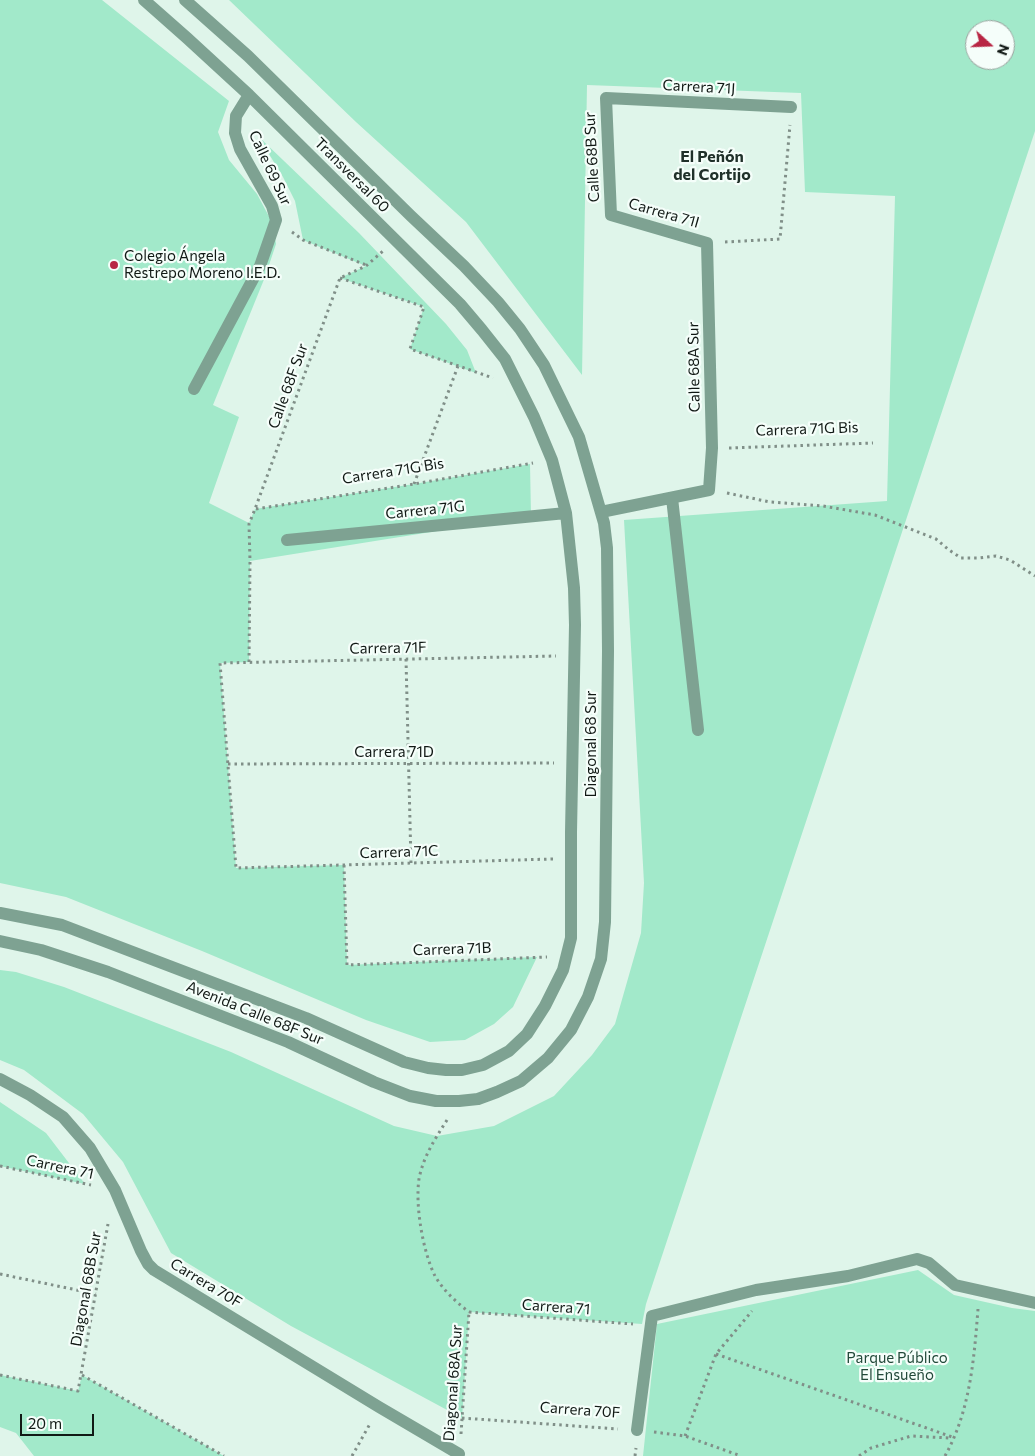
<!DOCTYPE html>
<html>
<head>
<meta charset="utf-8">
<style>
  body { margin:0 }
  #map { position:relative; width:1035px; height:1456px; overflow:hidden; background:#dff5ea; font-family:Commissioner,sans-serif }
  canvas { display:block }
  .north { position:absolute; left:965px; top:20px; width:50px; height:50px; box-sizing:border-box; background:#f5fefa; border:1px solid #9aa29e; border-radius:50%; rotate:110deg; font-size:14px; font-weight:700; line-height:20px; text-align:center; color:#111915 }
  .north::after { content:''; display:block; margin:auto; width:18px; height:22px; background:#b82644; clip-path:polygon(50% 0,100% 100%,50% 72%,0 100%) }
  .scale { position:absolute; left:20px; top:1414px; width:74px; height:22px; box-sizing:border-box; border:2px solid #111915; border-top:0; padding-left:6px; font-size:15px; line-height:18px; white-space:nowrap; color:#111915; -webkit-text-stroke:4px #f5fefa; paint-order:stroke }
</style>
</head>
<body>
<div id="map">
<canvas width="1035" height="1456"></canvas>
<div class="north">N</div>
<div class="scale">20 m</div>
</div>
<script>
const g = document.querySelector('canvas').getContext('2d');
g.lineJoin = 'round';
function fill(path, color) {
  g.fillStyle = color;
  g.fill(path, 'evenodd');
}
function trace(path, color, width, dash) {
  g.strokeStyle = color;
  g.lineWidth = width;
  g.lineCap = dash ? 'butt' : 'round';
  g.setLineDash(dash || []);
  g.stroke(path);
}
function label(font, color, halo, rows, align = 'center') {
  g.font = font + ' Commissioner,sans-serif';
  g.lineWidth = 4.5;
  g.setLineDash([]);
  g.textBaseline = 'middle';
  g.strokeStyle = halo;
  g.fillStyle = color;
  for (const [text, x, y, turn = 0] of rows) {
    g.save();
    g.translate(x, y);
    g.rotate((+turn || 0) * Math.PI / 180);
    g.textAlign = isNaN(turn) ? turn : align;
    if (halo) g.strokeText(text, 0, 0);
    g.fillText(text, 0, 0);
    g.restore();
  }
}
fill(new Path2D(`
  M 0,0 L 102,0 L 229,101 L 218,132 L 229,160 L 257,194 L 273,224 L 276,244 L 265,277 L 213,405 L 239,417 L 209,503 L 249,523 L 255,509 L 414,484 L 530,464 L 531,516 L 250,561 L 249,662 L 220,663 L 236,868 L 344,865 L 347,965 L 537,957 L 513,1007 L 494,1024 L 465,1040 L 430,1042 L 366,1020 L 202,951 L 66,897 L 0,883 Z
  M 229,0 L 1035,0 L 1035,131 L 646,1304 L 642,1324 L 469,1312 L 462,1418 L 291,1326 L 171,1253 L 123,1162 L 83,1114 L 24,1070 L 0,1060 L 0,970 L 16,972 L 64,987 L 231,1052 L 394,1126 L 437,1136 L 494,1126 L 554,1096 L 592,1055 L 615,1024 L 641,933 L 644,883 L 624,520 L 887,501 L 895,196 L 805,192 L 801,93 L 587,85 L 582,375 L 466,222 L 356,122 ZM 975,30 L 1005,30 L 1005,60 L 975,60 Z
  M 258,136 L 359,233 L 446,324 L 467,350 L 476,373 L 410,349 L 424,307 L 340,278 L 366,266 L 303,240 L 295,201 L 283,177 Z
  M 0,1102 L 46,1133 L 85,1184 L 0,1166 Z
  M 918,1270 L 954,1295 L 1012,1308 L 1035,1311 L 1035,1456 L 643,1456 L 657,1324 Z
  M 0,1375 L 78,1391 L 82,1375 L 224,1456 L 34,1456 L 16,1433 L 0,1427 Z`), '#a2e9ca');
trace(new Path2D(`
  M 292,232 L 303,240 L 366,265
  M 725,242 L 780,239 L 790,125
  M 340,278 L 424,307 L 410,349 L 493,378
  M 729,448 L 873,443
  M 414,484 L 458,366
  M 727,493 L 770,502 L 823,506 L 875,515 L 936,539 L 949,550 L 961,558 L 979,558 L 996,556 L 1010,560 L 1035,576
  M 256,509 L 414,484 L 533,463
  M 406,659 L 411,863
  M 249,662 L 250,561 L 249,524 L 255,509 L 340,278 L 366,266 L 383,251
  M 228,764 L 554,763
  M 553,859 L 236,868 L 220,663 L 556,656
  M 344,865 L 347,965 L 547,957
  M 447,1120 C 435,1139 423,1157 419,1179 C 415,1206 423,1252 435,1276 C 443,1290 456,1302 469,1312
  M 0,1166 L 91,1185
  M 0,1274 L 96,1294
  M 469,1312 L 633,1324
  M 716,1354 L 955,1438
  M 0,1375 L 78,1391 L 108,1224
  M 82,1375 L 224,1456
  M 462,1418 L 618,1429
  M 654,1432 L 685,1436 L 741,1456
  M 461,1434 L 469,1312
  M 685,1436 L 716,1354 L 752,1311
  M 352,1456 L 371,1422
  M 635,1456 L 636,1448
  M 859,1456 L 871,1448 L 911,1436 L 949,1438
  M 945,1456 C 970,1411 974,1360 978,1309`), '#808f88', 3, [2.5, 4]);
trace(new Path2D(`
  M 194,389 L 260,266 L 276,220 L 272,206 L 240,149 L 235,133 L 236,116 L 249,95
  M 672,498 L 698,730
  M 601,512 L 709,490 L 712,448 L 707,243 L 611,215 L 606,98 L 791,107
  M 287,540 L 566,513
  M 0,913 L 62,925 L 306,1018 L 404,1062 L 428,1068 L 446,1070 L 462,1070 L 483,1065 L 509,1051 L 527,1034 L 545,1006 L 563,970 L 571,938 L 571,832 L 575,625 L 574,588 L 566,513 L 552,460 L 534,417 L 505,359 L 482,330 L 460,304 L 249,95 L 187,38 L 144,0
  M 0,941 L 41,950 L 108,972 L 288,1042 L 374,1082 L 410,1096 L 436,1101 L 459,1101 L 478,1099 L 497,1092 L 521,1081 L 548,1058 L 571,1030 L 588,997 L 601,959 L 605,922 L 608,651 L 607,548 L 604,523 L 579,437 L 544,365 L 520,329 L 498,302 L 464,266 L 411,216 L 248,56 L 185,0
  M 0,1079 L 30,1095 L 63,1117 L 90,1148 L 115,1190 L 141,1251 L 148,1264 L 154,1270 L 379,1407 L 459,1454
  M 637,1430 L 652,1316 L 756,1290 L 848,1276 L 917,1259 L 929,1263 L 955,1285 L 1035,1303`), '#7ea292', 12);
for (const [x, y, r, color] of [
  [114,265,5,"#b82644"]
]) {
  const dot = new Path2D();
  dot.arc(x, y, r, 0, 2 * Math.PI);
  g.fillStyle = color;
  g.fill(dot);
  trace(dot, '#f5fefa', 2);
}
label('15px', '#111915', '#f5fefa', [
  ["Carrera 71J",699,87,3],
  ["Calle 68B Sur",592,157,-93],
  ["Calle 69 Sur",270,168,65],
  ["Transversal 60",352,175,45],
  ["Carrera 71I",664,213,16],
  ["Calle 68A Sur",694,367,-91],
  ["Calle 68F Sur",288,386,-70],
  ["Carrera 71G Bis",807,429,-2],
  ["Carrera 71G Bis",393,471,-9],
  ["Carrera 71G",425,510,-6],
  ["Carrera 71F",388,648,-1],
  ["Diagonal 68 Sur",591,744,-90],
  ["Carrera 71D",394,752],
  ["Carrera 71C",399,852,-2],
  ["Carrera 71B",452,949,-2],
  ["Avenida Calle 68F Sur",255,1013,22],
  ["Carrera 71",60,1167,12],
  ["Carrera 70F",206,1283,31],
  ["Diagonal 68B Sur",86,1289,-80],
  ["Carrera 71",556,1307,4],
  ["Diagonal 68A Sur",453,1383,-86],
  ["Carrera 70F",580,1410,4]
]);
label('15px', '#111915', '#f5fefa', [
  ["Colegio Ángela",124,256],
  ["Restrepo Moreno I.E.D.",124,273]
], 'left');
label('15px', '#214939', '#f5fefa', [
  ["Parque Público",897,1358],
  ["El Ensueño",897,1375]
]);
label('bold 16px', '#20312a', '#f5fefa', [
  ["El Peñón",712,157],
  ["del Cortijo",712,175]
]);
</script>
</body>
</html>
